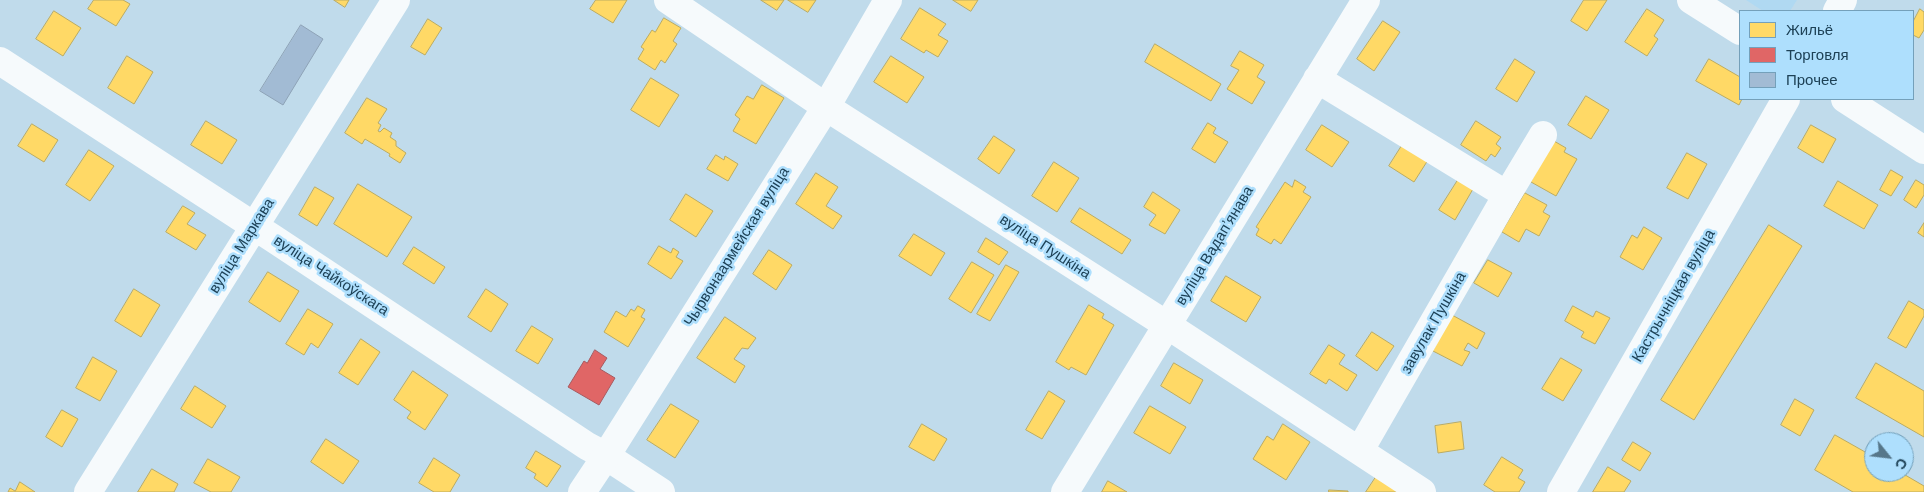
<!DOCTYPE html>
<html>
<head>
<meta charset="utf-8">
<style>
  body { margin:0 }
  #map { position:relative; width:1924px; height:492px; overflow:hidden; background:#c0dbeb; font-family:Helvetica,sans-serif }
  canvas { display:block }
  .legend { position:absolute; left:1739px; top:10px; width:175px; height:90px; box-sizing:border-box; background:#aedffd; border:1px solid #74a0ba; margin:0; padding:6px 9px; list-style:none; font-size:15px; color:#1d4156 }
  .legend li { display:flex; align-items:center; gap:10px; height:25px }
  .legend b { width:25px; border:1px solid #74a0ba }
  .north { position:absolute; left:1864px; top:432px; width:50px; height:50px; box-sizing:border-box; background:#aedffd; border:1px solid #74a0ba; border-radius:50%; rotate:119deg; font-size:14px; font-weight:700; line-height:20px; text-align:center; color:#1d4156 }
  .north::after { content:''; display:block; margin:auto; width:18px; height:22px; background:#56778a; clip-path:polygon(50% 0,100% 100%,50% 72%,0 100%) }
</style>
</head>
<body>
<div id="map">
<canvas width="1924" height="492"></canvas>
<ul class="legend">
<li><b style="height:14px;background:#ffd966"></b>Жильё</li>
<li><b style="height:14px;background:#e06666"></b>Торговля</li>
<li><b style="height:14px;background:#a2bbd4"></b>Прочее</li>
</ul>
<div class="north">С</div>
</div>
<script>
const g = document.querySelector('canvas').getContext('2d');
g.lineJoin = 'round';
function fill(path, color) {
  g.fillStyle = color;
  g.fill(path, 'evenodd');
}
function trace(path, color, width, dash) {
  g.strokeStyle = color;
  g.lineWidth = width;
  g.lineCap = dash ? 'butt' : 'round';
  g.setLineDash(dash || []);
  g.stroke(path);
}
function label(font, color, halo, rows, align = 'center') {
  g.font = font + ' Helvetica,sans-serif';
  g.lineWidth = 5;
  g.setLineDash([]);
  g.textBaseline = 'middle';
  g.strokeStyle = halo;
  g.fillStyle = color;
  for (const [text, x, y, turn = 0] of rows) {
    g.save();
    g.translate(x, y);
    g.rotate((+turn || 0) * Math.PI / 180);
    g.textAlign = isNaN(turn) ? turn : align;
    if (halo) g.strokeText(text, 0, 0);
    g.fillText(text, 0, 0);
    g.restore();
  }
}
fill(new Path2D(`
  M 1746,0 L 1797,0 L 1790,11 L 1763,11 Z`), '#b0d9f2');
const homes = new Path2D(`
  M 94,0 L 123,0 L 130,4 L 116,26 L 88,9 Z
  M 334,0 L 349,0 L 345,7 Z
  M 596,0 L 627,0 L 613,23 L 590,9 Z
  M 761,0 L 784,0 L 777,10 Z
  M 788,0 L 816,0 L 808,12 Z
  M 953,0 L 978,0 L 971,11 Z
  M 1584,0 L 1607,0 L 1587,31 L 1571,21 Z
  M 920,8 L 946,24 L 938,35 L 948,41 L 938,57 L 926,50 L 924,53 L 901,39 Z
  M 1647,9 L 1664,20 L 1654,36 L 1658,39 L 1647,56 L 1625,42 Z
  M 1920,9 L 1924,12 L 1924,30 L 1919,38 L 1913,35 L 1913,22 Z
  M 54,11 L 81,28 L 63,56 L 36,39 Z
  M 664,18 L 681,28 L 673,41 L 677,44 L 665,63 L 661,60 L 655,70 L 638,59 L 644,49 L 641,47 L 652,30 L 655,32 Z
  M 428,19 L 442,28 L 425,55 L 411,47 Z
  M 1383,21 L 1400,32 L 1374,71 L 1357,59 Z
  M 1155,44 L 1221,84 L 1211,101 L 1145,62 Z
  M 1240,51 L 1264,65 L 1257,77 L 1265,82 L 1252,104 L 1227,89 L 1239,70 L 1231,66 Z
  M 127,56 L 153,72 L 134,104 L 108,88 Z
  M 891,56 L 924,77 L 907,103 L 874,82 Z
  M 1515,59 L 1535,72 L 1517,102 L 1496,89 Z
  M 1709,59 L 1740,77 L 1740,99 L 1742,99 L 1739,105 L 1696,81 Z
  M 651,78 L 679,95 L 659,127 L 631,110 Z
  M 762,85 L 784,98 L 756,144 L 733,131 L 740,119 L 735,115 L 747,96 L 753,99 Z
  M 1586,96 L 1609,110 L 1591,139 L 1568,125 Z
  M 367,98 L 387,109 L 378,123 L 381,125 L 378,131 L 380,132 L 384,128 L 392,133 L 390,137 L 396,141 L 396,146 L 406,153 L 400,163 L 389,156 L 390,154 L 365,139 L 362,144 L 345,133 Z
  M 206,121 L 237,140 L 222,164 L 191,145 Z
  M 1476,121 L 1501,137 L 1496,144 L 1501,148 L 1495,157 L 1491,154 L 1486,161 L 1461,145 Z
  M 1208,123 L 1216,128 L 1213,133 L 1228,142 L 1215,163 L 1192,149 Z
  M 32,124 L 58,140 L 44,162 L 18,146 Z
  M 1322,125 L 1349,142 L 1332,167 L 1306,150 Z
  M 1811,125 L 1836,139 L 1823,163 L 1798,148 Z
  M 994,136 L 1015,150 L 999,174 L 978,159 Z
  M 1554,141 L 1566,148 L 1564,152 L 1577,159 L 1556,196 L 1531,182 Z
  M 1403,144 L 1428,160 L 1414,182 L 1389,166 Z
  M 89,150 L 114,166 L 90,201 L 66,185 Z
  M 1687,153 L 1707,164 L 1688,199 L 1667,188 Z
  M 716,155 L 724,160 L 725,156 L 738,164 L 728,181 L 707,169 Z
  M 1054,162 L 1079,178 L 1057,212 L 1032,196 Z
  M 1891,170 L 1903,177 L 1891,196 L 1880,190 Z
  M 816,173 L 838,187 L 826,206 L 842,216 L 833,229 L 796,204 Z
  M 1295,180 L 1306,187 L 1303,192 L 1311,197 L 1281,244 L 1274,239 L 1271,244 L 1256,235 L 1259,229 L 1256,227 L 1285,182 L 1292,187 Z
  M 1458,180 L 1473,189 L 1455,220 L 1439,210 Z
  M 1916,180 L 1924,185 L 1924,195 L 1916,208 L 1904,200 Z
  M 1838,181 L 1878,205 L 1864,229 L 1824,206 Z
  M 358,184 L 412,217 L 387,257 L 334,224 Z
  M 315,187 L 334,198 L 317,226 L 299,215 Z
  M 1153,192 L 1180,210 L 1165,234 L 1149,225 L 1156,215 L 1144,207 Z
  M 1525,193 L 1547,205 L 1543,212 L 1550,216 L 1539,236 L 1526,229 L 1519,242 L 1502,232 Z
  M 686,194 L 713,211 L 696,237 L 670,220 Z
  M 183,206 L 195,213 L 187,224 L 206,235 L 196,250 L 166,232 Z
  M 1080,208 L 1131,240 L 1122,254 L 1071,222 Z
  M 1924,223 L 1924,237 L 1918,233 Z
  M 1769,225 L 1802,246 L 1694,420 L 1661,400 Z
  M 1644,227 L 1662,238 L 1643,270 L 1620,257 L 1632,235 L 1637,238 Z
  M 914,234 L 945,253 L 931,276 L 899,256 Z
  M 986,238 L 1008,252 L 999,265 L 978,252 Z
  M 659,246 L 671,253 L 673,248 L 679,252 L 676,257 L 683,261 L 671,279 L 648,264 Z
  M 414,247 L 445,267 L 434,284 L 403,264 Z
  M 769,250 L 792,265 L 776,290 L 753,274 Z
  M 1488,260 L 1512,273 L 1498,297 L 1474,283 Z
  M 972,262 L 994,275 L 971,313 L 949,299 Z
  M 1006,265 L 1019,272 L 990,321 L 977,314 Z
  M 268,272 L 299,291 L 280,322 L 249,302 Z
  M 1226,276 L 1261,297 L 1246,322 L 1211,301 Z
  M 134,289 L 160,305 L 141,337 L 115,321 Z
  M 486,289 L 508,304 L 491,332 L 468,317 Z
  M 1909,301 L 1924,310 L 1924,316 L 1906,348 L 1888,338 Z
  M 1089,305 L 1104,314 L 1102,318 L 1114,325 L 1086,375 L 1071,367 L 1069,370 L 1056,362 Z
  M 638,306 L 645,310 L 641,317 L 645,319 L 628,347 L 604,332 L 616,311 L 626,317 L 631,309 L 634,311 Z
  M 1573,306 L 1593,317 L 1596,311 L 1610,318 L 1595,344 L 1581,337 L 1584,332 L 1565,321 Z
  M 308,309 L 333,324 L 318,348 L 311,343 L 304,355 L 286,344 Z
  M 1452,315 L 1485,333 L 1477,349 L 1468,343 L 1464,350 L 1470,352 L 1462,366 L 1433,351 Z
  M 725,317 L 756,338 L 748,349 L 742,348 L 734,359 L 745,366 L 735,383 L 697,358 Z
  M 532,326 L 553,339 L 538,364 L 516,351 Z
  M 1372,332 L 1394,346 L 1377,371 L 1356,356 Z
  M 361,339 L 380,352 L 358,385 L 339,373 Z
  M 1329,345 L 1345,355 L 1339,364 L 1357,375 L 1347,391 L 1329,379 L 1326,384 L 1310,374 Z
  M 93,357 L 117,371 L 100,401 L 76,388 Z
  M 1561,358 L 1582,370 L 1563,401 L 1542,389 Z
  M 1174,363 L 1203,380 L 1190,404 L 1161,386 Z
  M 1876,363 L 1924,391 L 1924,437 L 1856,398 Z
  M 413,371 L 448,395 L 425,430 L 407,418 L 411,412 L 394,400 Z
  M 195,386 L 226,406 L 212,428 L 181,409 Z
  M 1049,391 L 1065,401 L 1042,439 L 1026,430 Z
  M 1795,399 L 1814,410 L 1800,436 L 1781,425 Z
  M 671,404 L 699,421 L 675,458 L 647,440 Z
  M 1150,406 L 1186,427 L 1170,454 L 1134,433 Z
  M 62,410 L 78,419 L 62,447 L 46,437 Z
  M 1461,422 L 1464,449 L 1438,453 L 1435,426 Z
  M 922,424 L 947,439 L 934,461 L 909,447 Z
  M 1283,424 L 1310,442 L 1286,480 L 1253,459 L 1267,436 L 1273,440 Z
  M 1835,435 L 1874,457 L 1874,472 L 1900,472 L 1924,486 L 1924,492 L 1853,492 L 1815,470 Z
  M 326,439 L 359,461 L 343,484 L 311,462 Z
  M 1633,442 L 1651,453 L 1640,471 L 1622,460 Z
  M 536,451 L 561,466 L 547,487 L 534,478 L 536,474 L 526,468 Z
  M 1502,457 L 1523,470 L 1518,478 L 1525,482 L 1519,492 L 1495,492 L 1484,485 Z
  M 434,458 L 460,475 L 450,492 L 434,492 L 419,483 Z
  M 208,459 L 240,477 L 231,492 L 211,492 L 194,483 Z
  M 1608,467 L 1631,481 L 1624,492 L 1593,492 Z
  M 152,469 L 178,484 L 174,492 L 138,492 Z
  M 1376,477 L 1399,492 L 1366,492 Z
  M 1108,481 L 1127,492 L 1102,492 Z
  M 20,482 L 35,492 L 8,492 L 10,488 L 15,491 Z
  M 1329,490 L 1348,491 L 1348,492 L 1329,492 Z`);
fill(homes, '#ffd966');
trace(homes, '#bbab61', 1);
const shops = new Path2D(`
  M 595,350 L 607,358 L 600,369 L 615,378 L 599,405 L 568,387 L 584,361 L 587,363 Z`);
fill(shops, '#e06666');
trace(shops, '#a65b61', 1);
const building = new Path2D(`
  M 301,25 L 323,39 L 283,105 L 260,91 Z`);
fill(building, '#a2bbd4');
trace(building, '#8da2b6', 1);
trace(new Path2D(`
  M 668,0 L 826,107 L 1167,325 L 1422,492
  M 1837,11 L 1843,0
  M 0,61 L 274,239 L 587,446 L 606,456 L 661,492
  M 1317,79 L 1507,195 L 1360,450
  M 1507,195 L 1543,135
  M 88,492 L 396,0
  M 1065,492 L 1366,0
  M 1561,492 L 1786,99`), '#f6fafc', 28);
trace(new Path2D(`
  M 1691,0 L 1740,31
  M 1845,99 L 1924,150
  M 582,492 L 606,456 L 826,107 L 888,0`), '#f6fafc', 28);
label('15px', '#1d4156', '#aedffd', [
  ["вуліца Маркава",242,246,-58],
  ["вуліца Вадапʼянава",1215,246,-59],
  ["Чырвонаармейская вуліца",737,247,-58],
  ["вуліца Пушкіна",1045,247,33],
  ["вуліца Чайкоўскага",331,276,33],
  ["Кастрычніцкая вуліца",1674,296,-60],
  ["завулак Пушкіна",1434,323,-60]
]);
</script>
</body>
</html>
